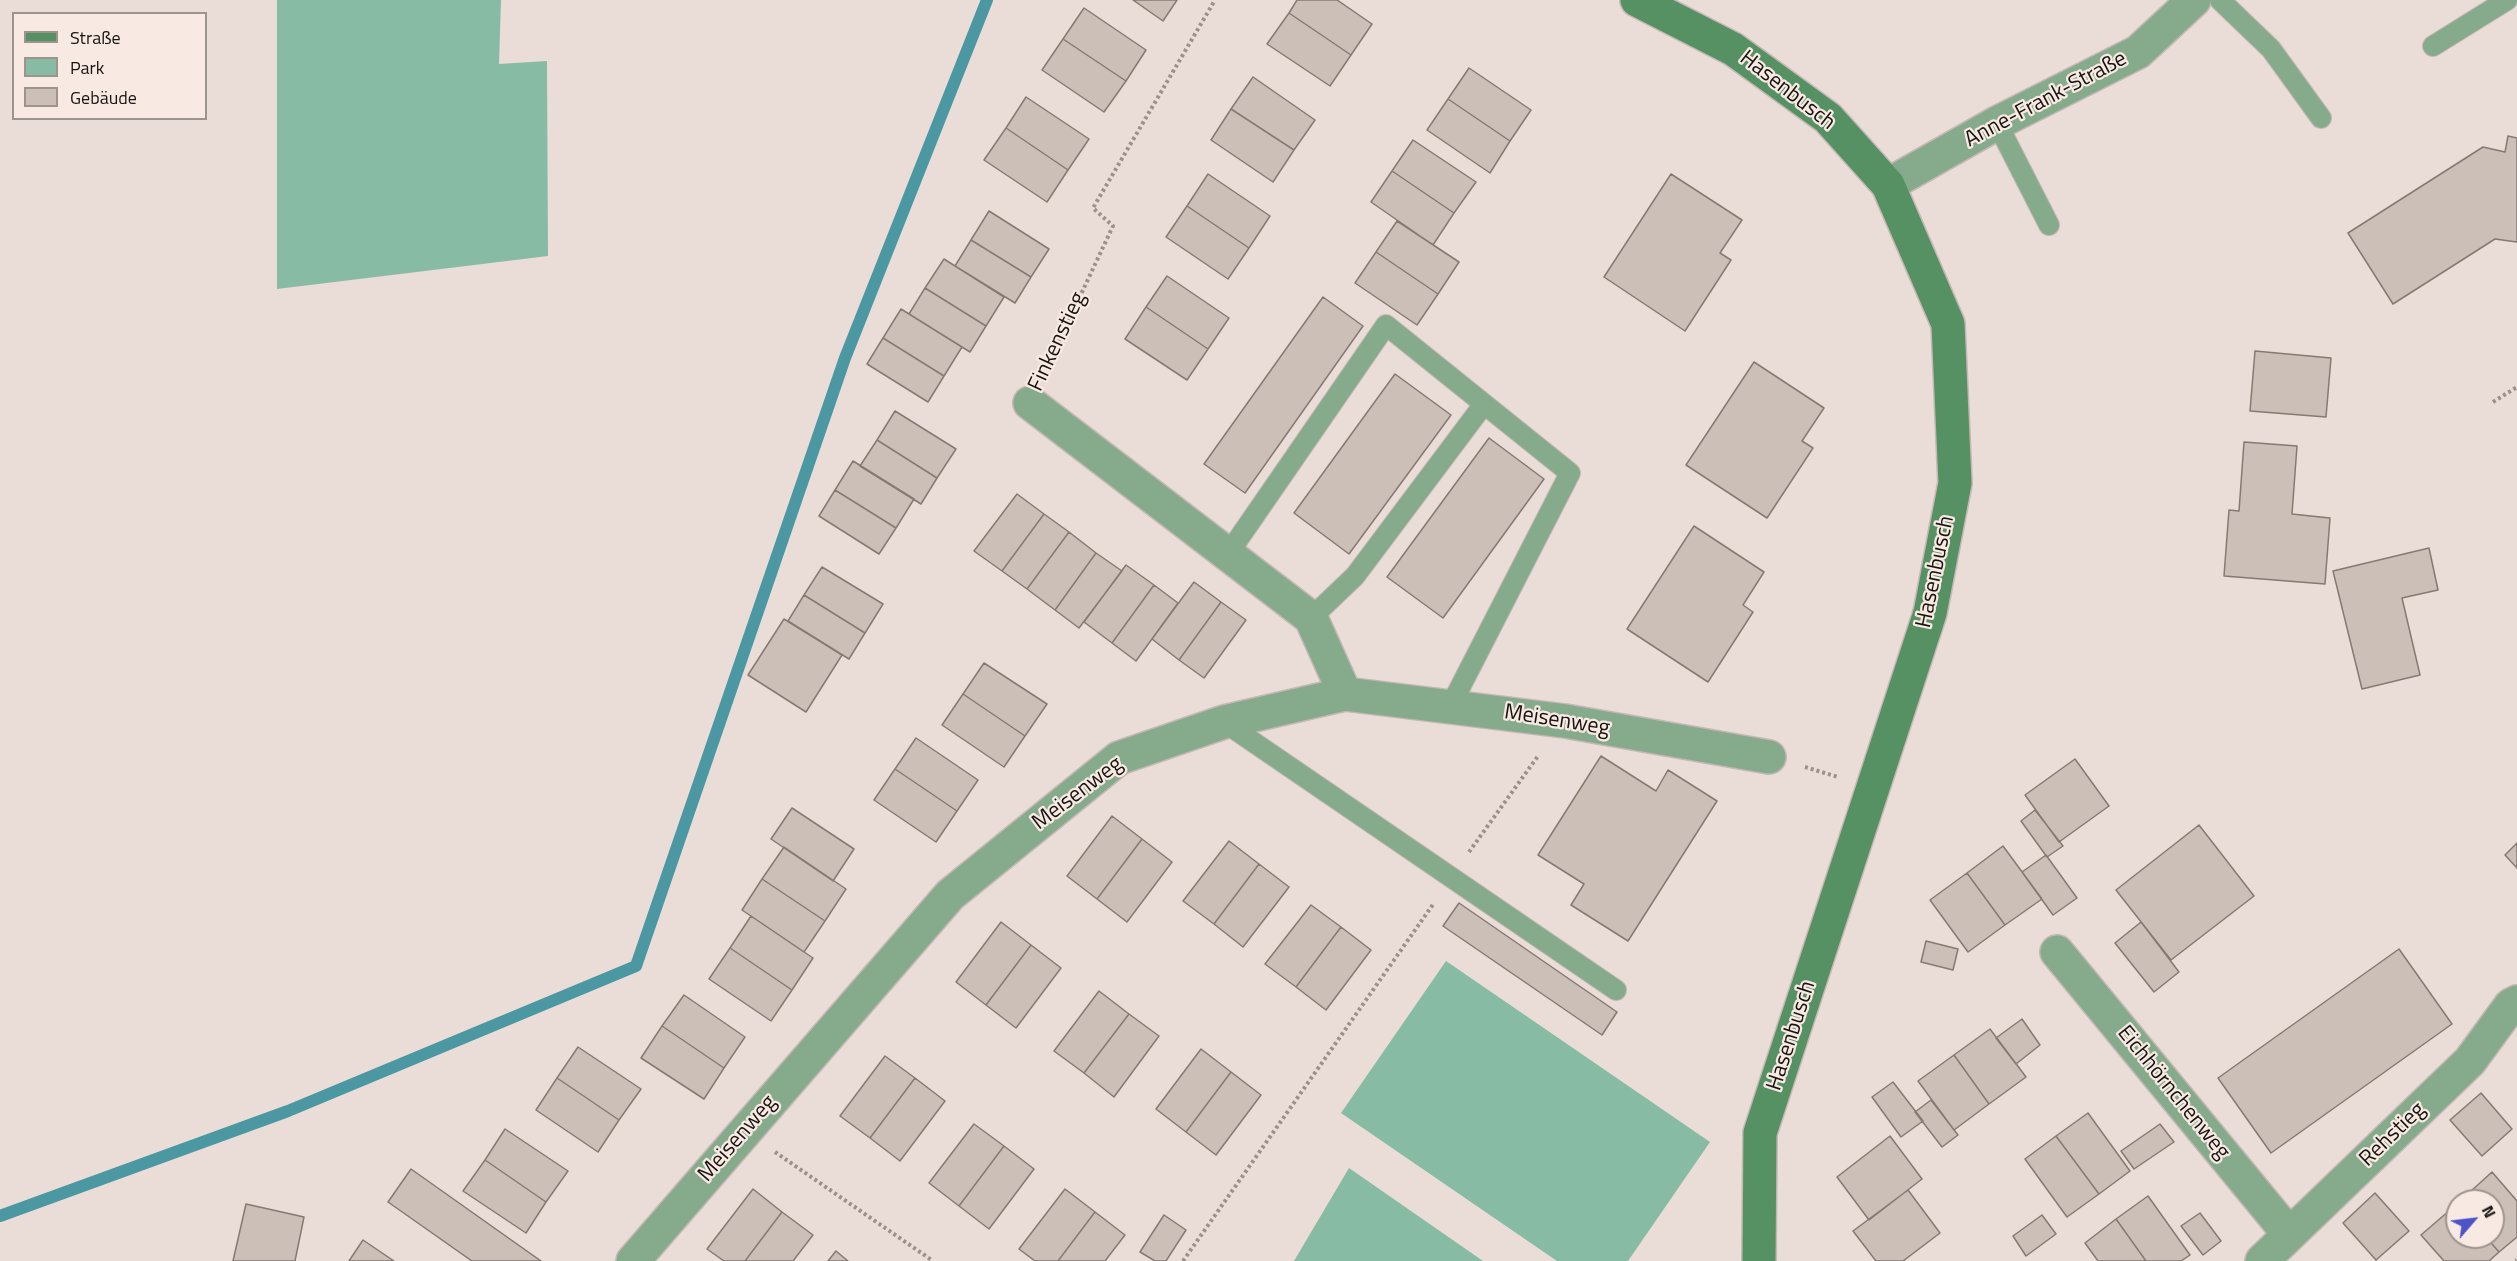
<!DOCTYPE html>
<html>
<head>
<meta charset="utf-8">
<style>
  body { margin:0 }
  #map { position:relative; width:2517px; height:1261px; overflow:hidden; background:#eadcd6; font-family:"Titillium Web",sans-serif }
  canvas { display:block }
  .legend { position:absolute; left:12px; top:12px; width:195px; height:108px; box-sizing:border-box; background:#f8eae3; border:2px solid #9e948f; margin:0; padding:8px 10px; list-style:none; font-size:18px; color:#181411 }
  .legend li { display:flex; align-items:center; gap:12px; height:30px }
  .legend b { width:30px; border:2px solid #9e948f }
  .north { position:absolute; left:2445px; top:1189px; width:60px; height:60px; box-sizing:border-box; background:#f8eae3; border:2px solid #9e948f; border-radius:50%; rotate:62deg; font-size:16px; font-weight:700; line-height:24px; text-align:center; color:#181411 }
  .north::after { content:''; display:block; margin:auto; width:21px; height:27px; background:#4d53c9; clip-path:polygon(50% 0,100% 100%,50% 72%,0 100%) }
</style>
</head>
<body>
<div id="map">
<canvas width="2517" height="1261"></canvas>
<ul class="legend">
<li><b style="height:8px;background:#569163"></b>Straße</li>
<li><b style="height:16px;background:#88bba4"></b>Park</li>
<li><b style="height:16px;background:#ccbfb8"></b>Gebäude</li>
</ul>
<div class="north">N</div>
</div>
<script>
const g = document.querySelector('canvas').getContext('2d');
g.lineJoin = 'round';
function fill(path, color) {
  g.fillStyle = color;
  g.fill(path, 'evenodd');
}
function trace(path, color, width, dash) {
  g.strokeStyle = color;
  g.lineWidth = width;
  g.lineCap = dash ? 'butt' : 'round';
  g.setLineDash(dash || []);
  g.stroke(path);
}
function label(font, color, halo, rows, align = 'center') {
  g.font = font + ' "Titillium Web",sans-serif';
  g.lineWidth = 4.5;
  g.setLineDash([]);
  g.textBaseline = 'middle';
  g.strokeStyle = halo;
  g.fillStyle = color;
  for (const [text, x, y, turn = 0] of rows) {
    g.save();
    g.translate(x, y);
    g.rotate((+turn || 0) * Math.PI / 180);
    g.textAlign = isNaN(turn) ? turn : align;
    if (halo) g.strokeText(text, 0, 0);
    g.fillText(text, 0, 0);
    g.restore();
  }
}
fill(new Path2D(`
  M 277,0 L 501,0 L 499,64 L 547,61 L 548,256 L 277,289 Z
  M 1446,961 L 1710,1142 L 1628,1261 L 1557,1261 L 1341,1113 Z
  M 1349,1168 L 1483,1261 L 1294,1261 Z`), '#88bba4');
trace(new Path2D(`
  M 0,1216 L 288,1111 L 636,966 L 845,358 L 987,0`), '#4b98a3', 12);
const building = new Path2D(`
  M 1133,0 L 1177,0 L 1163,21 Z
  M 1297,0 L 1337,0 L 1372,24 L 1351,55 L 1289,13 Z
  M 1084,8 L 1146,50 L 1126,81 L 1063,39 Z
  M 1289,13 L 1351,55 L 1330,86 L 1267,44 Z
  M 1063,39 L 1126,81 L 1104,112 L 1042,70 Z
  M 1469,68 L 1531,110 L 1510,141 L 1448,99 Z
  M 1253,77 L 1315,120 L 1294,150 L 1231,109 Z
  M 1026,97 L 1089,139 L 1068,170 L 1006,128 Z
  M 1448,99 L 1510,141 L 1490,173 L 1427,130 Z
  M 1231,109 L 1294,150 L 1273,182 L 1211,140 Z
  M 1006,128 L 1068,170 L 1047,202 L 984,160 Z
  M 2508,136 L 2517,138 L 2517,242 L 2495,239 L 2393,304 L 2348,233 L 2483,147 L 2505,152 Z
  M 1413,140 L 1476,182 L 1454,213 L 1392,171 Z
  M 1392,171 L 1454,213 L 1433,245 L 1371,202 Z
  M 1208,174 L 1270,216 L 1249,248 L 1187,206 Z
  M 1671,174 L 1742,220 L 1720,253 L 1731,260 L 1685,331 L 1604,277 Z
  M 1187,206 L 1249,248 L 1228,279 L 1166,237 Z
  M 989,211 L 1049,249 L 1031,277 L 971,240 Z
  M 1397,221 L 1459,262 L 1438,294 L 1376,252 Z
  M 971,240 L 1031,277 L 1015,303 L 955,266 Z
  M 1376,252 L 1438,294 L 1417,325 L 1355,283 Z
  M 944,259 L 1004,297 L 986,326 L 925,288 Z
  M 1167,276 L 1229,318 L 1208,349 L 1146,307 Z
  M 925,288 L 986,326 L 970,352 L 909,314 Z
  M 1323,297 L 1363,326 L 1245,493 L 1204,464 Z
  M 1146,307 L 1208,349 L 1187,380 L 1125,339 Z
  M 901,309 L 962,347 L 944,376 L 883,338 Z
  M 883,338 L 944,376 L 928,402 L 867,364 Z
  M 2255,351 L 2331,358 L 2326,417 L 2250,411 Z
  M 1754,362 L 1824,408 L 1802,441 L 1813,448 L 1767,518 L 1686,465 Z
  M 1395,374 L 1451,415 L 1349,554 L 1294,513 Z
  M 895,411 L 956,449 L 937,478 L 877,440 Z
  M 1489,438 L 1544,479 L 1443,618 L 1387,577 Z
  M 877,440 L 937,478 L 921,504 L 860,466 Z
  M 2244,442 L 2297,446 L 2292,514 L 2330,518 L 2325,584 L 2224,576 L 2229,510 L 2239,511 Z
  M 853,461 L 914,499 L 896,528 L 835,490 Z
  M 835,490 L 896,528 L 879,554 L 819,516 Z
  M 1017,494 L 1044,514 L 1002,571 L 974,551 Z
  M 1044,514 L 1069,532 L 1027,589 L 1002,571 Z
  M 1694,526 L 1764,572 L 1743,605 L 1753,612 L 1708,682 L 1627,629 Z
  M 1069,532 L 1096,553 L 1055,610 L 1027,589 Z
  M 2429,548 L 2438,590 L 2402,598 L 2420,675 L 2362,689 L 2333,571 Z
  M 1096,553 L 1122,571 L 1079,628 L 1055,610 Z
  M 1126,565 L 1154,585 L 1112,643 L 1084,622 Z
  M 822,567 L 883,604 L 865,633 L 804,595 Z
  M 1194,582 L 1221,602 L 1179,660 L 1152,639 Z
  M 1154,585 L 1178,603 L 1136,661 L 1112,643 Z
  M 804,595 L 865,633 L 849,659 L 788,621 Z
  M 1221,602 L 1246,620 L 1204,678 L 1179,660 Z
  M 784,619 L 842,655 L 806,712 L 748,675 Z
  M 984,663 L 1047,704 L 1025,736 L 963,694 Z
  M 963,694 L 1025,736 L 1004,767 L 942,725 Z
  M 916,738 L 978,780 L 957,811 L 895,769 Z
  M 1601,756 L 1656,791 L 1668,770 L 1717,801 L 1628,941 L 1571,905 L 1584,884 L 1538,855 Z
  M 2075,759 L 2109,806 L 2059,842 L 2025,795 Z
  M 895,769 L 957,811 L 936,842 L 874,800 Z
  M 792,808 L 854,849 L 833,881 L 771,839 Z
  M 2035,810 L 2063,846 L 2047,857 L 2021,821 Z
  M 1112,816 L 1142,839 L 1097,899 L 1067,876 Z
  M 2199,825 L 2254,896 L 2171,960 L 2116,890 Z
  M 1142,839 L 1172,862 L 1127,922 L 1097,899 Z
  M 1229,841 L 1259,864 L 1214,924 L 1183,901 Z
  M 2517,843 L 2517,868 L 2505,855 Z
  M 2003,846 L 2042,899 L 2005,925 L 1967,873 Z
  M 784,847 L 846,889 L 825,921 L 762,879 Z
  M 2046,855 L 2077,898 L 2053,915 L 2022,872 Z
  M 1259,864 L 1289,887 L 1243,947 L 1214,924 Z
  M 1967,873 L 2005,925 L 1968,952 L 1930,900 Z
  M 762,879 L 825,921 L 804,952 L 742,910 Z
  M 1459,903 L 1617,1012 L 1602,1035 L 1443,926 Z
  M 1311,905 L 1341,927 L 1296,987 L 1265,964 Z
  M 751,916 L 813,958 L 792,990 L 730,948 Z
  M 1001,922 L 1031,945 L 986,1005 L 956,982 Z
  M 2141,922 L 2179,972 L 2154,992 L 2115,943 Z
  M 1341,927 L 1371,950 L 1326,1010 L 1296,987 Z
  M 1926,941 L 1958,949 L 1953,970 L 1921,962 Z
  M 1031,945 L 1061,968 L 1016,1028 L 986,1005 Z
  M 730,948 L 792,990 L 771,1021 L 709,979 Z
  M 2399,949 L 2452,1024 L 2271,1153 L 2218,1078 Z
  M 1099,991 L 1129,1014 L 1084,1073 L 1054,1051 Z
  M 684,995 L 745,1037 L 724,1068 L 662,1026 Z
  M 1129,1014 L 1159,1036 L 1114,1097 L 1084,1073 Z
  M 2022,1019 L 2040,1045 L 2016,1064 L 1996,1038 Z
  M 662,1026 L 724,1068 L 704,1099 L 641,1058 Z
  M 1990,1029 L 2026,1077 L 1989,1104 L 1954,1055 Z
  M 578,1047 L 641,1089 L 619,1120 L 557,1078 Z
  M 1201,1049 L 1231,1072 L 1186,1132 L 1156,1109 Z
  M 1954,1055 L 1989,1104 L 1954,1130 L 1918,1081 Z
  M 885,1056 L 915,1078 L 870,1138 L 840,1116 Z
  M 1231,1072 L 1261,1095 L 1216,1155 L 1186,1132 Z
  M 557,1078 L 619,1120 L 598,1152 L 536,1110 Z
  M 915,1078 L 945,1101 L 900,1161 L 870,1138 Z
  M 1893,1082 L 1923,1121 L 1901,1137 L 1872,1097 Z
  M 2481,1093 L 2512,1129 L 2482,1156 L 2450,1120 Z
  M 1931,1100 L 1958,1135 L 1942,1147 L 1915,1112 Z
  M 2088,1113 L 2130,1171 L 2099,1194 L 2056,1136 Z
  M 974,1124 L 1004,1146 L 959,1206 L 929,1183 Z
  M 2160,1124 L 2174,1142 L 2134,1169 L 2121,1151 Z
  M 505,1129 L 568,1171 L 546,1202 L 485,1160 Z
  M 1890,1136 L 1922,1179 L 1869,1220 L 1837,1177 Z
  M 2056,1136 L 2099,1194 L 2067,1217 L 2025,1159 Z
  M 1004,1146 L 1034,1169 L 989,1229 L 959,1206 Z
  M 485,1160 L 546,1202 L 526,1233 L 463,1191 Z
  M 411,1169 L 541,1261 L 472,1261 L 388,1202 Z
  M 2492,1172 L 2517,1201 L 2517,1237 L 2499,1252 L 2486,1237 L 2493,1237 L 2493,1201 L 2460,1201 Z
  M 753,1189 L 782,1212 L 745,1261 L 724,1261 L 707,1249 Z
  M 1065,1189 L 1095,1212 L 1058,1261 L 1035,1261 L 1019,1249 Z
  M 1908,1190 L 1940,1233 L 1903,1261 L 1876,1261 L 1853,1231 Z
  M 2375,1193 L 2409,1231 L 2376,1260 L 2343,1223 Z
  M 2148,1196 L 2190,1255 L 2181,1261 L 2146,1261 L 2116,1219 Z
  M 246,1204 L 304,1217 L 295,1261 L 233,1261 Z
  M 2457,1204 L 2457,1237 L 2486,1237 L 2499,1252 L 2489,1261 L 2444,1261 L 2421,1235 Z
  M 782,1212 L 813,1235 L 793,1261 L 745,1261 Z
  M 1095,1212 L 1125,1235 L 1105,1261 L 1058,1261 Z
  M 2200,1213 L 2221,1241 L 2203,1255 L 2181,1226 Z
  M 1164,1215 L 1186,1230 L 1166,1261 L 1155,1261 L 1140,1252 Z
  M 2042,1215 L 2056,1234 L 2026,1256 L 2013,1236 Z
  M 2116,1219 L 2146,1261 L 2098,1261 L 2085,1243 Z
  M 363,1240 L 394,1261 L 349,1261 Z
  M 836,1251 L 848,1261 L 828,1261 Z`);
fill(building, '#ccbfb8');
trace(building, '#867973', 1.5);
const lane = new Path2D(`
  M 2220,0 L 2271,49 L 2321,118
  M 2433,46 L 2507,0
  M 1997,123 L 2049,225
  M 1228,554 L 1386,325 L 1570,473 L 1451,705
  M 1311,618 L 1355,576 L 1484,404
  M 1224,722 L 1616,990`);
const street = new Path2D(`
  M 1888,185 L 1997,123 L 2138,52 L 2194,0
  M 1030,403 L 1311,618 L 1345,694
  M 2057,952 L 2289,1234
  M 633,1261 L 950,895 L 1119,758 L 1224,722 L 1345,694 L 1565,721 L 1769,757
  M 2262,1261 L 2470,1061 L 2511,1005 L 2517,1002`);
const secondary = new Path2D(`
  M 1637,0 L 1733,49 L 1828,118 L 1888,185 L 1948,324 L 1955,483 L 1930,613 L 1760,1133 L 1759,1261`);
trace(lane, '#c4b8b3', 22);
trace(street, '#c4b8b3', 36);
trace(secondary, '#c4b8b3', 36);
trace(new Path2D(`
  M 1046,369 L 1113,226 L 1093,208 L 1215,0
  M 2493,402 L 2517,387
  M 1805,767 L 1838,777
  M 1469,852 L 1538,756
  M 775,1152 L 933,1261
  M 1183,1261 L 1434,903
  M 2516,1261 L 2517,1260`), '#9b918c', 4, [3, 3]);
trace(lane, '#85ab8c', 20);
trace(street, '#85ab8c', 33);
trace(secondary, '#569163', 33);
label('22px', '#181411', '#f8eae3', [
  ["Hasenbusch",1787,91,38],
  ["Anne-Frank-Straße",2046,100,-28],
  ["Finkenstieg",1058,342,-65],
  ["Hasenbusch",1936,572,-78],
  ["Meisenweg",1557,721,9],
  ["Meisenweg",1078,794,-37],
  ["Hasenbusch",1792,1036,-72],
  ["Eichhörnchenweg",2173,1093,51],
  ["Rehstieg",2393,1135,-44],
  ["Meisenweg",738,1139,-49]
]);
</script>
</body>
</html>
